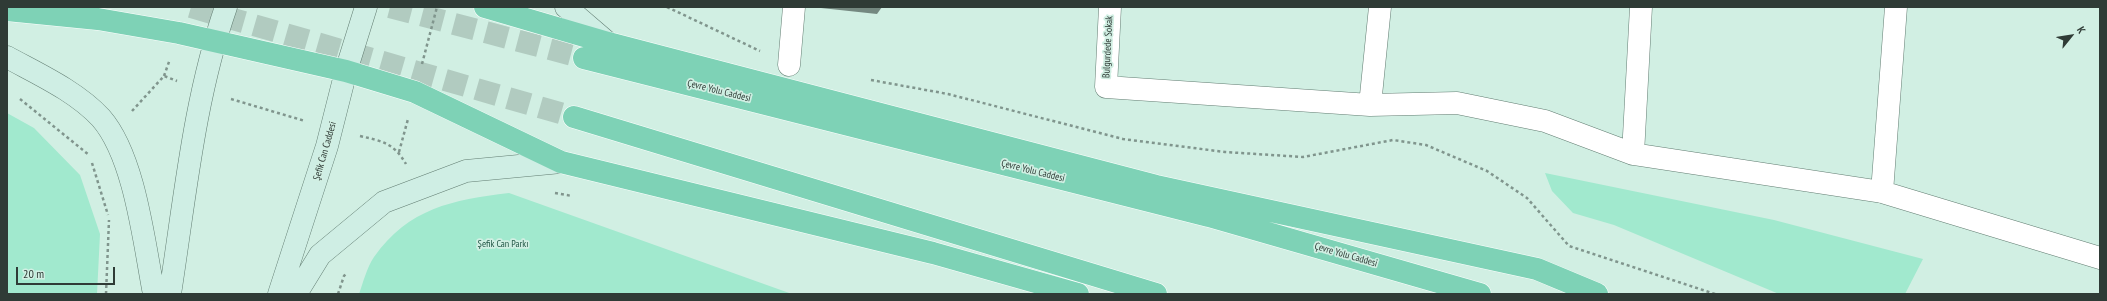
<!DOCTYPE html>
<html>
<head>
<meta charset="utf-8">
<style>
  body { margin:0 }
  #map { position:relative; width:2107px; height:301px; overflow:hidden; background:#d1efe3; font-family:"PT Sans Narrow",sans-serif }
  canvas { display:block }
  .frame { position:absolute; inset:0; border:8px solid #2f3b36; pointer-events:none }
  .north { position:absolute; left:2051px; top:16px; width:40px; height:40px; -webkit-text-stroke:3px #d1efe3; paint-order:stroke; rotate:60deg; font-size:11px; font-weight:700; line-height:16px; text-align:center; color:#2f3b36 }
  .north::after { content:''; display:block; margin:auto; width:14px; height:18px; background:#2f3b36; clip-path:polygon(50% 0,100% 100%,50% 72%,0 100%) }
  .scale { position:absolute; left:16px; top:267px; width:99px; height:18px; box-sizing:border-box; border:2px solid #2f3b36; border-top:0; padding-left:5px; font-size:12px; line-height:14px; white-space:nowrap; color:#2f3b36; -webkit-text-stroke:3px #d1efe3; paint-order:stroke }
</style>
</head>
<body>
<div id="map">
<canvas width="2107" height="301"></canvas>
<div class="frame"></div>
<div class="north">K</div>
<div class="scale">20 m</div>
</div>
<script>
const g = document.querySelector('canvas').getContext('2d');
g.lineJoin = 'round';
function fill(path, color) {
  g.fillStyle = color;
  g.fill(path, 'evenodd');
}
function trace(path, color, width, dash) {
  g.strokeStyle = color;
  g.lineWidth = width;
  g.lineCap = dash ? 'butt' : 'round';
  g.setLineDash(dash || []);
  g.stroke(path);
}
function label(font, color, halo, rows, align = 'center') {
  g.font = font + ' "PT Sans Narrow",sans-serif';
  g.lineWidth = 3.5;
  g.setLineDash([]);
  g.textBaseline = 'middle';
  g.strokeStyle = halo;
  g.fillStyle = color;
  for (const [text, x, y, turn = 0] of rows) {
    g.save();
    g.translate(x, y);
    g.rotate((+turn || 0) * Math.PI / 180);
    g.textAlign = isNaN(turn) ? turn : align;
    if (halo) g.strokeText(text, 0, 0);
    g.fillText(text, 0, 0);
    g.restore();
  }
}
fill(new Path2D(`
  M 7,113 L 34,128 L 80,175 L 100,234 L 97,294 L 7,294 Z
  M 1545,173 L 1774,220 L 1923,259 L 1905,294 L 1779,294 L 1614,225 L 1573,213 L 1552,191 Z
  M 509,193 L 792,294 L 359,294 C 363,283 367,267 374,257 C 409,208 452,200 509,193 Z`), '#a1e9ce');
trace(new Path2D(`
  M 191,7 L 574,117
  M 390,7 L 584,58`), '#b1cbc0', 22, [22, 11]);
const minor = new Path2D(`
  M 1110,7 L 1106,87 L 1370,105 L 1380,7
  M 789,65 L 794,7
  M 1370,105 L 1457,103 L 1545,121 L 1633,154 L 1882,192 L 2100,258
  M 1633,154 L 1641,7
  M 1882,192 L 1896,7`);
const secondary = new Path2D(`
  M 566,7 L 608,43
  M 7,57 C 38,74 76,91 101,118 C 135,157 144,243 154,294
  M 170,294 C 185,198 194,99 226,7
  M 279,294 L 327,146 L 346,71 L 366,7
  M 296,294 L 320,255 L 384,202 L 466,171 L 561,162`);
const trunk = new Path2D(`
  M 485,7 L 608,43 L 1156,186 L 1537,269 L 1597,294
  M 7,10 L 98,19 L 179,33 L 346,71 L 415,92 L 561,162 L 933,253 L 1078,294
  M 584,58 L 1209,216 L 1480,294
  M 574,117 L 1156,294`);
trace(minor, '#627d72', 23);
trace(secondary, '#627d72', 23);
trace(trunk, '#fff', 23);
trace(new Path2D(`
  M 667,7 L 760,51
  M 422,64 L 437,7
  M 164,76 L 170,59
  M 871,80 L 948,94 L 1123,139 L 1225,152 L 1303,157 L 1393,140 L 1426,145 L 1487,171 L 1527,198 L 1569,246 L 1715,294
  M 20,99 L 89,155
  M 231,99 L 305,121
  M 132,111 L 164,76 L 177,81
  M 360,136 C 382,141 394,143 406,164
  M 399,152 L 408,119
  M 92,163 L 108,215
  M 555,193 L 572,196
  M 106,294 L 109,220
  M 338,294 L 344,276 L 347,272`), '#80958d', 2.5, [3, 3]);
trace(minor, '#fff', 22);
trace(secondary, '#cfeee4', 22);
trace(trunk, '#7ed2b6', 22);
fill(new Path2D(`
  M 822,7 L 882,7 L 877,14 L 821,8 Z`), '#748880');
label('10px', '#2f3b36', '#d1efe3', [
  ["Bulgurdede Sokak",1108,47,-87],
  ["Çevre Yolu Caddesi",719,91,14],
  ["Şefik Can Caddesi",325,151,-74],
  ["Çevre Yolu Caddesi",1033,171,14],
  ["Çevre Yolu Caddesi",1346,255,16]
]);
label('10px', '#1f5443', '#d1efe3', [
  ["Şefik Can Parkı",503,244]
]);
</script>
</body>
</html>
